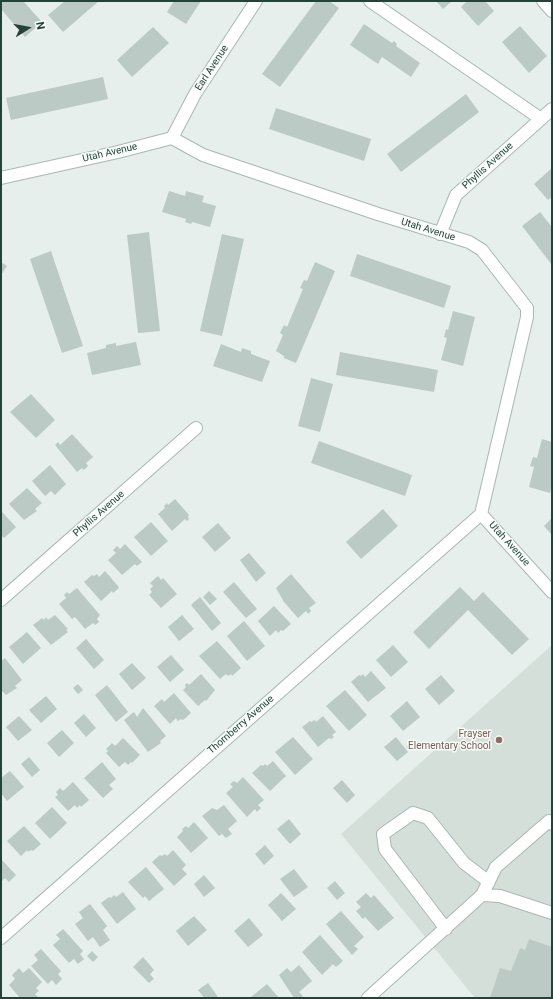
<!DOCTYPE html>
<html>
<head>
<meta charset="utf-8">
<style>
  body { margin:0 }
  #map { position:relative; width:553px; height:999px; overflow:hidden; background:#e6efeb; font-family:Roboto,sans-serif }
  canvas { display:block }
  .frame { position:absolute; inset:0; border:2px solid #24423a; pointer-events:none }
  .north { position:absolute; left:8px; top:8px; width:40px; height:40px; -webkit-text-stroke:3px #f7fbf9; paint-order:stroke; rotate:79deg; font-size:11px; font-weight:700; line-height:16px; text-align:center; color:#24423a }
  .north::after { content:''; display:block; margin:auto; width:14px; height:18px; background:#24423a; clip-path:polygon(50% 0,100% 100%,50% 72%,0 100%) }
</style>
</head>
<body>
<div id="map">
<canvas width="553" height="999"></canvas>
<div class="frame"></div>
<div class="north">N</div>
</div>
<script>
const g = document.querySelector('canvas').getContext('2d');
g.lineJoin = 'round';
function fill(path, color) {
  g.fillStyle = color;
  g.fill(path, 'evenodd');
}
function trace(path, color, width, dash) {
  g.strokeStyle = color;
  g.lineWidth = width;
  g.lineCap = dash ? 'butt' : 'round';
  g.setLineDash(dash || []);
  g.stroke(path);
}
function label(font, color, halo, rows, align = 'center') {
  g.font = font + ' Roboto,sans-serif';
  g.lineWidth = 3;
  g.setLineDash([]);
  g.textBaseline = 'middle';
  g.strokeStyle = halo;
  g.fillStyle = color;
  for (const [text, x, y, turn = 0] of rows) {
    g.save();
    g.translate(x, y);
    g.rotate((+turn || 0) * Math.PI / 180);
    g.textAlign = isNaN(turn) ? turn : align;
    if (halo) g.strokeText(text, 0, 0);
    g.fillText(text, 0, 0);
    g.restore();
  }
}
fill(new Path2D(`
  M 552,645 L 552,998 L 475,998 L 341,834 Z`), '#d4dfda');
fill(new Path2D(`
  M 1,1 L 23,1 L 42,22 L 25,37 L 1,9 Z
  M 65,1 L 99,1 L 63,32 L 48,15 Z
  M 174,1 L 201,1 L 186,24 L 167,12 Z
  M 316,1 L 329,1 L 339,8 L 280,87 L 262,74 Z
  M 436,1 L 452,1 L 443,9 Z
  M 467,1 L 485,1 L 494,11 L 478,26 L 461,7 Z
  M 364,24 L 392,43 L 394,41 L 397,44 L 396,46 L 420,63 L 411,77 L 382,57 L 378,64 L 350,45 Z
  M 520,26 L 547,56 L 529,73 L 502,42 Z
  M 153,27 L 169,43 L 132,77 L 117,60 Z
  M 103,77 L 108,99 L 11,120 L 6,98 Z
  M 466,94 L 479,112 L 401,172 L 387,154 Z
  M 276,108 L 371,139 L 364,161 L 269,129 Z
  M 552,168 L 552,197 L 548,200 L 534,184 Z
  M 169,191 L 185,196 L 186,191 L 204,196 L 202,202 L 216,206 L 210,227 L 192,222 L 191,224 L 185,222 L 186,219 L 162,212 Z
  M 540,212 L 552,227 L 552,265 L 522,226 Z
  M 149,232 L 160,331 L 138,333 L 127,235 Z
  M 222,234 L 244,239 L 222,336 L 200,331 Z
  M 51,251 L 83,346 L 62,353 L 30,259 Z
  M 357,254 L 451,286 L 444,308 L 350,276 Z
  M 1,262 L 7,266 L 1,275 Z
  M 315,262 L 335,271 L 296,363 L 284,358 L 284,356 L 276,351 L 283,335 L 280,333 L 284,325 L 287,327 L 303,289 L 300,288 L 304,280 L 307,281 Z
  M 453,311 L 475,317 L 463,366 L 441,360 L 447,338 L 444,337 L 446,329 L 448,330 Z
  M 136,342 L 141,365 L 92,375 L 87,353 L 106,348 L 106,345 L 116,343 L 116,346 Z
  M 221,344 L 241,352 L 242,348 L 251,351 L 251,354 L 270,361 L 262,382 L 213,366 Z
  M 340,352 L 438,370 L 434,392 L 336,375 Z
  M 311,378 L 333,384 L 320,432 L 298,426 Z
  M 31,394 L 55,420 L 36,438 L 10,412 Z
  M 72,434 L 93,457 L 86,463 L 88,466 L 84,470 L 82,468 L 77,472 L 55,445 L 58,442 L 60,445 Z
  M 542,439 L 552,442 L 552,485 L 550,493 L 529,487 L 534,467 L 530,466 L 533,457 L 537,458 Z
  M 319,441 L 412,475 L 405,496 L 311,463 Z
  M 50,465 L 66,484 L 55,495 L 51,491 L 45,496 L 32,481 Z
  M 27,488 L 42,503 L 35,509 L 37,511 L 24,520 L 9,504 Z
  M 175,499 L 189,515 L 188,517 L 189,519 L 187,521 L 185,519 L 172,531 L 158,514 L 165,508 L 164,506 L 167,503 L 168,505 Z
  M 383,509 L 398,526 L 361,559 L 346,542 Z
  M 1,511 L 16,527 L 4,538 L 1,535 Z
  M 552,518 L 552,535 L 544,526 Z
  M 151,522 L 168,541 L 151,556 L 134,537 Z
  M 218,523 L 231,538 L 215,552 L 202,537 Z
  M 125,544 L 142,562 L 137,566 L 135,564 L 122,575 L 108,560 L 116,553 L 113,550 L 117,546 L 120,549 Z
  M 249,553 L 266,573 L 256,582 L 240,560 Z
  M 105,571 L 118,586 L 119,588 L 113,593 L 112,591 L 101,601 L 84,582 L 92,575 L 94,576 L 97,574 L 99,577 Z
  M 291,574 L 316,603 L 309,608 L 311,611 L 308,614 L 306,611 L 298,618 L 284,602 L 276,588 Z
  M 158,576 L 161,580 L 163,578 L 177,594 L 161,608 L 149,595 L 152,592 L 150,589 L 153,586 L 150,583 Z
  M 234,582 L 257,609 L 246,618 L 223,592 Z
  M 460,587 L 474,601 L 483,592 L 529,639 L 512,655 L 468,610 L 429,649 L 413,632 Z
  M 77,588 L 100,615 L 97,619 L 99,622 L 95,625 L 93,623 L 85,629 L 75,617 L 72,619 L 59,604 L 66,598 L 64,595 L 67,592 L 69,594 Z
  M 209,591 L 217,599 L 210,605 L 203,597 Z
  M 200,597 L 221,623 L 212,631 L 191,605 Z
  M 274,606 L 291,624 L 283,631 L 281,630 L 278,633 L 276,630 L 270,636 L 258,621 Z
  M 55,615 L 68,629 L 66,630 L 68,632 L 51,645 L 33,625 L 42,618 L 44,620 L 46,617 L 48,620 Z
  M 182,615 L 194,629 L 179,641 L 168,627 Z
  M 244,621 L 265,646 L 247,661 L 227,636 Z
  M 27,632 L 41,648 L 23,664 L 9,647 Z
  M 86,639 L 104,660 L 94,669 L 76,648 Z
  M 217,641 L 241,668 L 232,676 L 231,674 L 228,676 L 226,674 L 220,679 L 199,656 Z
  M 393,645 L 408,662 L 391,677 L 376,660 Z
  M 171,655 L 184,670 L 170,682 L 157,667 Z
  M 5,658 L 22,680 L 15,686 L 17,688 L 6,695 L 1,690 L 1,661 Z
  M 132,663 L 146,678 L 132,690 L 119,674 Z
  M 371,671 L 386,688 L 368,702 L 351,682 L 359,675 L 361,676 L 363,674 L 365,677 Z
  M 201,674 L 215,690 L 206,701 L 205,700 L 198,706 L 183,690 L 186,687 L 185,685 L 187,683 L 189,685 Z
  M 441,675 L 455,691 L 439,705 L 425,689 Z
  M 78,684 L 83,690 L 78,694 L 73,688 Z
  M 107,685 L 128,712 L 116,722 L 95,695 Z
  M 345,690 L 367,715 L 349,731 L 326,706 Z
  M 174,693 L 191,713 L 183,720 L 181,719 L 178,721 L 176,718 L 170,724 L 154,706 L 162,699 L 164,702 Z
  M 46,696 L 57,709 L 41,723 L 29,710 Z
  M 407,701 L 420,717 L 403,731 L 390,716 Z
  M 143,708 L 166,736 L 160,741 L 161,743 L 148,752 L 124,720 L 134,712 L 137,717 Z
  M 84,714 L 96,728 L 86,737 L 74,723 Z
  M 19,716 L 32,730 L 18,741 L 6,727 Z
  M 323,716 L 336,732 L 332,735 L 334,737 L 331,739 L 329,738 L 318,747 L 302,727 L 310,721 L 311,722 L 315,720 L 316,722 Z
  M 62,730 L 74,743 L 59,757 L 47,743 Z
  M 293,737 L 313,759 L 295,775 L 275,752 Z
  M 396,737 L 408,752 L 397,761 L 384,747 Z
  M 123,738 L 140,755 L 132,763 L 131,762 L 128,765 L 125,762 L 119,767 L 106,753 L 108,751 L 106,749 L 112,743 L 115,746 Z
  M 412,741 L 416,745 L 411,751 L 406,747 Z
  M 29,757 L 40,770 L 32,777 L 21,764 Z
  M 273,761 L 286,776 L 270,791 L 252,773 L 261,765 L 263,766 L 265,764 L 267,766 Z
  M 102,762 L 116,779 L 109,785 L 113,789 L 103,798 L 84,778 Z
  M 10,771 L 24,787 L 7,801 L 1,793 L 1,778 Z
  M 243,777 L 264,800 L 258,805 L 261,808 L 257,812 L 255,809 L 247,817 L 226,793 L 233,787 L 230,784 L 234,781 L 237,783 Z
  M 342,780 L 355,795 L 347,803 L 333,788 Z
  M 73,782 L 89,800 L 81,807 L 80,805 L 77,808 L 75,805 L 68,811 L 55,797 L 58,795 L 56,792 L 60,788 L 63,791 Z
  M 224,805 L 237,821 L 228,829 L 232,834 L 226,838 L 222,834 L 219,836 L 202,816 L 212,808 L 217,810 Z
  M 52,807 L 67,823 L 50,839 L 35,823 Z
  M 289,819 L 301,834 L 290,844 L 277,829 Z
  M 194,822 L 208,838 L 191,853 L 177,837 L 183,831 L 182,829 L 186,826 L 188,828 Z
  M 24,826 L 41,844 L 33,851 L 31,850 L 28,852 L 27,850 L 21,856 L 7,841 Z
  M 265,845 L 274,856 L 264,865 L 255,854 Z
  M 173,850 L 186,865 L 182,869 L 187,874 L 174,886 L 152,862 L 160,855 L 162,856 L 165,854 L 167,856 Z
  M 1,859 L 16,875 L 9,882 L 5,878 L 1,882 Z
  M 146,867 L 164,889 L 149,901 L 145,896 L 143,898 L 128,882 Z
  M 294,869 L 308,887 L 294,897 L 280,879 Z
  M 204,875 L 215,888 L 204,897 L 194,884 Z
  M 335,881 L 345,893 L 337,900 L 327,888 Z
  M 123,892 L 136,909 L 117,924 L 101,903 L 109,897 L 111,898 L 114,895 L 116,897 Z
  M 281,893 L 296,909 L 282,921 L 268,905 Z
  M 366,893 L 371,898 L 374,895 L 394,918 L 378,931 L 365,917 L 363,919 L 356,911 L 361,907 L 356,902 Z
  M 90,904 L 107,926 L 103,930 L 110,940 L 100,947 L 93,937 L 88,941 L 75,924 L 83,918 L 79,912 Z
  M 341,911 L 364,937 L 354,946 L 358,949 L 352,955 L 326,924 Z
  M 194,916 L 207,930 L 188,946 L 176,931 Z
  M 249,918 L 263,935 L 248,947 L 234,931 Z
  M 63,929 L 83,951 L 80,954 L 84,959 L 78,964 L 74,959 L 69,963 L 53,945 L 60,939 L 56,935 Z
  M 320,935 L 343,961 L 336,967 L 333,964 L 322,975 L 302,952 Z
  M 529,939 L 552,947 L 552,998 L 490,998 L 500,968 L 511,971 L 520,948 L 525,950 Z
  M 41,949 L 61,971 L 58,974 L 62,979 L 56,985 L 52,980 L 48,984 L 31,966 L 38,960 L 34,955 Z
  M 92,951 L 98,957 L 93,962 L 87,956 Z
  M 143,957 L 154,970 L 150,974 L 154,979 L 149,983 L 133,967 Z
  M 299,965 L 312,981 L 299,992 L 303,996 L 301,998 L 294,998 L 279,975 L 287,968 L 291,972 Z
  M 19,968 L 23,973 L 29,968 L 42,982 L 36,988 L 39,991 L 35,994 L 39,998 L 20,998 L 9,985 L 15,979 L 12,975 Z
  M 208,983 L 218,997 L 216,998 L 204,998 L 198,990 Z
  M 267,984 L 279,998 L 251,997 Z`), '#bbcac4');
const minor = new Path2D(`
  M 370,1 L 541,119
  M 543,1 L 552,11
  M 172,138 L 195,94 L 256,1
  M 1,178 L 118,152 L 172,138 L 203,155 L 378,214 L 469,242 L 482,250 L 527,308 L 527,317 L 481,514 L 552,592
  M 440,234 L 456,195 L 552,109
  M 1,600 L 196,428
  M 482,895 L 500,896 L 552,913
  M 446,929 L 385,849 L 383,834 L 413,813 L 428,818 L 464,863 L 489,882
  M 1,938 L 481,514
  M 368,998 L 482,895 L 496,867 L 549,821 L 552,824`);
trace(minor, '#a8b8b2', 14);
trace(minor, '#fff', 12);
for (const [x, y, r, color] of [
  [499,740,4,"#8d6e63"]
]) {
  const dot = new Path2D();
  dot.arc(x, y, r, 0, 2 * Math.PI);
  g.fillStyle = color;
  g.fill(dot);
  trace(dot, '#f7fbf9', 1.5);
}
label('10px', '#24423a', '#f7fbf9', [
  ["Earl Avenue",212,68,-57],
  ["Utah Avenue",110,153,-13],
  ["Phyllis Avenue",488,166,-42],
  ["Utah Avenue",428,230,17],
  ["Phyllis Avenue",99,514,-41],
  ["Utah Avenue",509,544,48],
  ["Thornberry Avenue",241,725,-41]
]);
label('10px', '#785e54', '#f7fbf9', [
  ["Frayser",491,734],
  ["Elementary School",491,746]
], 'right');
</script>
</body>
</html>
